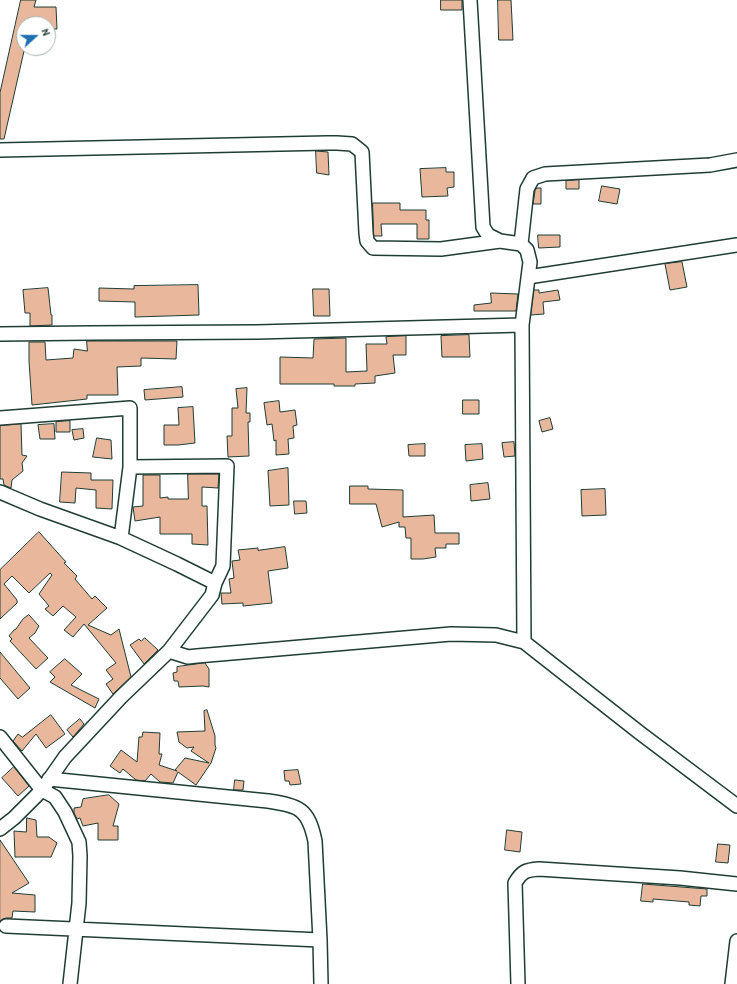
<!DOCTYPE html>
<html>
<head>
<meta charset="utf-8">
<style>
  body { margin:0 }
  #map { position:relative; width:737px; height:984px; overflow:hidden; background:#fff; font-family:"Patrick Hand",sans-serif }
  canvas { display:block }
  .north { position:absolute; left:16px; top:16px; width:40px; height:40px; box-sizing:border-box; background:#fff; border:1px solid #a5b1ae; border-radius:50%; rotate:69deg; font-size:11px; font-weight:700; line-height:16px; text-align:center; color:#1f3d34 }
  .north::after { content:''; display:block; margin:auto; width:14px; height:18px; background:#1f6fb2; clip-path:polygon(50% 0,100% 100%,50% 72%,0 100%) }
</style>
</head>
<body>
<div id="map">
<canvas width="737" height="984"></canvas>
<div class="north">N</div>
</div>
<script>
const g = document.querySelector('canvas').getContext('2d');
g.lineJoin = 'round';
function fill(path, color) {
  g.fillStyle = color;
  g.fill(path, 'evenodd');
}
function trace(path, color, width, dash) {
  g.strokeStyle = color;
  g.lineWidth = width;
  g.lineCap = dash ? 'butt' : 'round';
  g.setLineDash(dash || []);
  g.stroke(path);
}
const building = new Path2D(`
  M 21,0 L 36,0 L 34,7 L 56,7 L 57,29 L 48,29 L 48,24 L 24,24 L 24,51 L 4,139 L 0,139 L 0,93 Z
  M 441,0 L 462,0 L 462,10 L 441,10 Z
  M 498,0 L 511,0 L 513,40 L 499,40 Z
  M 316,151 L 328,152 L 329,175 L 317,173 Z
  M 446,168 L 446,172 L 454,172 L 454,187 L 447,188 L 448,196 L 422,197 L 420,169 Z
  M 579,180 L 579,189 L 566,189 L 566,181 Z
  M 602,186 L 620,189 L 617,204 L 599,201 Z
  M 537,188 L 541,188 L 541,204 L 533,204 L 535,191 Z
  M 373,203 L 400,203 L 400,210 L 426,210 L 426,220 L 429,220 L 429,239 L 417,239 L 417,224 L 381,224 L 382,236 L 374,236 Z
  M 538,235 L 560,235 L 560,247 L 539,248 Z
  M 682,262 L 687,287 L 670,290 L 665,264 Z
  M 198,285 L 199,315 L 135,317 L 135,302 L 99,301 L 99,288 L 134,289 L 134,286 Z
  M 48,288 L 51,315 L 52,315 L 52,325 L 30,326 L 30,313 L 25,313 L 23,290 Z
  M 313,289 L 329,289 L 330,316 L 314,316 Z
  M 534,290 L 539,290 L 539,293 L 558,290 L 560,300 L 543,302 L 544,314 L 531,315 Z
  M 491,293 L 518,294 L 516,311 L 474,311 L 474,305 L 491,303 Z
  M 469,335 L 470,357 L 442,357 L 441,336 Z
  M 406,336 L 406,355 L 393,355 L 395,373 L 375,376 L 375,383 L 355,384 L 355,386 L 334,386 L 334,384 L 280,384 L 280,357 L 313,358 L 314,339 L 346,338 L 346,372 L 367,371 L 366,344 L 387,344 L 386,337 Z
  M 87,341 L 177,341 L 176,359 L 141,358 L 141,366 L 117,367 L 118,395 L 87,395 L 87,399 L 32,405 L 29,361 L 29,342 L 45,342 L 46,360 L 73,358 L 74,349 L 87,351 Z
  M 182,387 L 183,397 L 145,400 L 144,390 Z
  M 247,388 L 246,413 L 250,413 L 250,422 L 248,422 L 249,456 L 228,457 L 227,436 L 232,436 L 232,408 L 238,408 L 236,389 Z
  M 463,400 L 479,400 L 479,414 L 463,414 Z
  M 279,401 L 280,412 L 295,410 L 297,425 L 293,426 L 294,438 L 288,439 L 289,454 L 276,455 L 276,440 L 274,441 L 272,424 L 267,425 L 264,403 Z
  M 193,407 L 195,443 L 178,445 L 164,445 L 164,425 L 179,425 L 178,408 Z
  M 550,418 L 553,429 L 542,432 L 539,421 Z
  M 70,421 L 70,432 L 56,432 L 56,422 Z
  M 21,424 L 22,455 L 27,456 L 22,463 L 23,471 L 12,480 L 11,488 L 4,485 L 3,479 L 0,479 L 0,426 Z
  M 54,424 L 55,439 L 40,439 L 38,425 Z
  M 83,429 L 84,438 L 74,440 L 72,430 Z
  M 97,438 L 111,440 L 112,459 L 93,457 Z
  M 514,442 L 515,456 L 504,457 L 502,443 Z
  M 425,444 L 425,456 L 409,456 L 408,445 Z
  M 482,444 L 483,459 L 466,461 L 465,445 Z
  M 288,468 L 289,505 L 270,506 L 268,471 Z
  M 62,472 L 91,473 L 91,480 L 113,480 L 112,509 L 96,508 L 96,490 L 76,488 L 75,503 L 60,502 Z
  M 188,474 L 219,474 L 218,488 L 202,487 L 202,506 L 207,506 L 208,545 L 192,544 L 192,534 L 160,534 L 160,517 L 135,521 L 133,507 L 143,506 L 143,475 L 160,475 L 160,498 L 168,497 L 168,499 L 188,499 Z
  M 488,483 L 490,499 L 471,501 L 470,485 Z
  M 350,486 L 368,486 L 368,489 L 403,490 L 403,517 L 434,515 L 435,533 L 459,533 L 459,544 L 446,544 L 446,548 L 435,548 L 436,557 L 423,559 L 411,559 L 411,538 L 406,538 L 405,527 L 399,527 L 399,522 L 382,527 L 376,504 L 350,504 Z
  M 605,489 L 606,515 L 582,516 L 581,490 Z
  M 294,501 L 306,501 L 307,513 L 295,514 Z
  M 39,532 L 66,562 L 64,563 L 77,576 L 75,579 L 92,599 L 95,596 L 107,608 L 88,625 L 111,635 L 119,629 L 131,677 L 113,694 L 106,684 L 113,679 L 106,670 L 116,663 L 84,624 L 73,637 L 64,630 L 76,617 L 63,606 L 53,616 L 45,609 L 49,606 L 39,594 L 52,575 L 50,573 L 29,593 L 12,576 L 4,584 L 17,600 L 17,603 L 0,619 L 0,570 Z
  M 285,547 L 288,568 L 268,571 L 272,603 L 243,606 L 243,603 L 222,604 L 221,593 L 231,593 L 229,579 L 234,578 L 232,561 L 240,560 L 238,550 L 258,548 L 258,550 Z
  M 29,615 L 39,626 L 35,633 L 29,638 L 48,658 L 36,669 L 10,641 L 12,639 L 9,636 L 14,630 L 16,629 L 23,619 Z
  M 145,638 L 158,650 L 144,664 L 130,645 L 139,639 L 141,641 Z
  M 0,652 L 30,688 L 18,699 L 0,678 Z
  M 65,659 L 82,674 L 71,685 L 99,699 L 95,708 L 50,682 L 55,677 L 50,672 Z
  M 205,663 L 209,669 L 209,687 L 203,686 L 179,687 L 178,681 L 174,681 L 173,673 L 177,672 L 177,667 Z
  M 207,710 L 215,736 L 215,745 L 216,748 L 211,763 L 196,785 L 178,772 L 173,783 L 160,782 L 151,774 L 145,781 L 136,780 L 123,769 L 120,773 L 110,766 L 121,750 L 137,762 L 139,737 L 142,737 L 143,732 L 160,733 L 159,754 L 162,754 L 159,765 L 177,771 L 175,770 L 185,758 L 209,763 L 191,751 L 194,747 L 187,748 L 179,742 L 177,732 L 205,731 L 204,711 Z
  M 51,715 L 65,734 L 46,748 L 36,734 L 22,751 L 13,741 L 18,734 L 22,737 Z
  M 80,719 L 84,724 L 73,737 L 67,730 Z
  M 14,767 L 29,786 L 18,796 L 2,778 Z
  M 298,770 L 301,784 L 290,785 L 289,781 L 285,781 L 284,771 Z
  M 235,780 L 244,781 L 243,790 L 234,790 Z
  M 109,795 L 119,804 L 113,826 L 118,826 L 118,840 L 98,840 L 98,823 L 83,826 L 80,818 L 77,819 L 74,813 L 74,808 L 81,807 L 83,799 Z
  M 27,818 L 36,820 L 37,837 L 49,837 L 57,843 L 51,857 L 15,857 L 14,831 L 26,832 Z
  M 507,830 L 522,832 L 520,852 L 505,850 Z
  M 0,840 L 29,883 L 12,893 L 35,895 L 35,912 L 13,911 L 12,918 L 6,918 L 3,919 L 0,921 Z
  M 718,844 L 730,845 L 728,863 L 716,862 Z
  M 643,884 L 707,889 L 707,896 L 701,896 L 700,906 L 689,905 L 689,902 L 653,899 L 653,902 L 641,901 Z`);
fill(building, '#e9b79b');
trace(building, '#1f3d34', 1);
const street = new Path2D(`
  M 470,0 L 483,227 L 488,235 L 500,241 L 521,244 L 527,250 L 530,262 L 522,325 L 524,642
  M 0,150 L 327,143 L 337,143 L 352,144 L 362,152 L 366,233 L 367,241 L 373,248 L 441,249 L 500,241
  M 521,244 L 527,189 L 533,178 L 545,174 L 710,165 L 737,160
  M 528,277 L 737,245
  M 0,334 L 91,333 L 257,332 L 522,325
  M 0,418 L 130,408 L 130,467 L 121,538
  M 0,492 L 40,509 L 121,538 L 177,564 L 215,583
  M 169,651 L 188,657 L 197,656 L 451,634 L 496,635 L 524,642 L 640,733 L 737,806
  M 0,737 L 42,790 L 55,797 L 65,812 L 79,842 L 80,856 L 79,903 L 70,984
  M 49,779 L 268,801 C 299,806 308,808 315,841 L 320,940 L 321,984
  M 0,829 L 14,818 L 42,790 L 65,757 L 121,697 L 169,651 L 212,595 L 215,583 L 223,566 L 227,466 L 130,467
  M 6,926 L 320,940
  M 518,984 L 515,883 C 522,871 526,870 539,869 L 680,878 L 737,884
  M 732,984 L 737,941`);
trace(street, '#1f3d34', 16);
trace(street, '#fff', 13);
</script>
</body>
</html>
